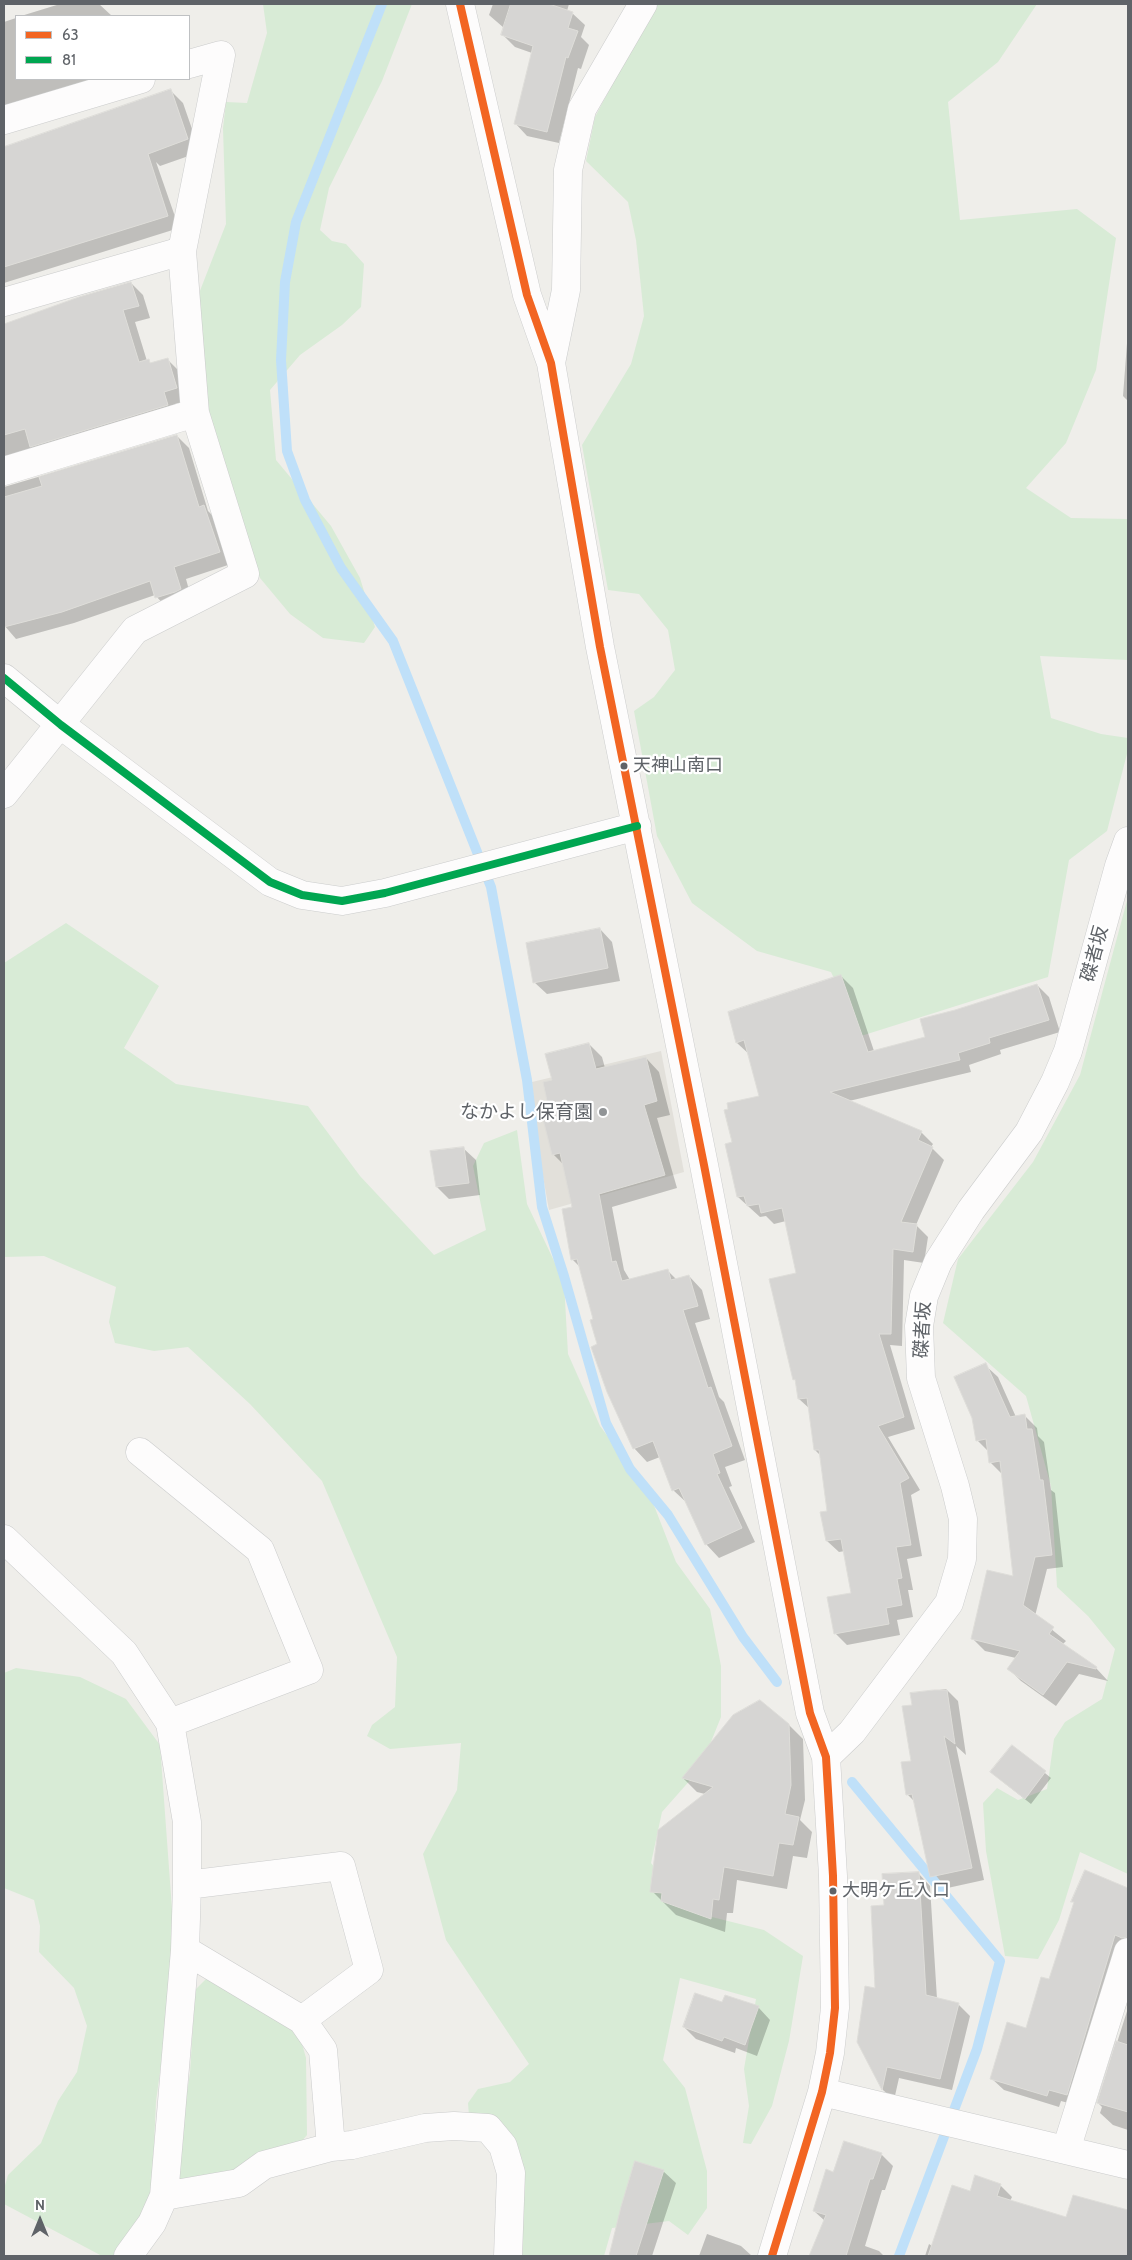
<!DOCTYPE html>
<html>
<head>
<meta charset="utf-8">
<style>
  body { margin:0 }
  #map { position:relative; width:1132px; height:2260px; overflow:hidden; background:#efeeea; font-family:Cabin,sans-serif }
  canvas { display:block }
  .frame { position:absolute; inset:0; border:5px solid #5f6368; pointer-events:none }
  .legend { position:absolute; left:15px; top:15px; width:175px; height:65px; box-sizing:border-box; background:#fff; border:1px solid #bfc1c3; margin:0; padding:6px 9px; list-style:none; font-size:15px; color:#5f6368 }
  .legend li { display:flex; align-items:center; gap:10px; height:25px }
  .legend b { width:25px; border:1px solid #bfc1c3 }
  .north { position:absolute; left:15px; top:2195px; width:50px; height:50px; -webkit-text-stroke:4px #fff; paint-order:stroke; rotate:0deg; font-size:14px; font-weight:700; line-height:20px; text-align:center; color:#5f6368 }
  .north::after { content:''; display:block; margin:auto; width:18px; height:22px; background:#5f6368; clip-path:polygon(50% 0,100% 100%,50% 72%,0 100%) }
</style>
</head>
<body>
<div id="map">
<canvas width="1132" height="2260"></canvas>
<div class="frame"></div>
<ul class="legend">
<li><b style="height:6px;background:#f26522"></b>63</li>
<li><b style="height:6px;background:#00a651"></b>81</li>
</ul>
<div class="north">N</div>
</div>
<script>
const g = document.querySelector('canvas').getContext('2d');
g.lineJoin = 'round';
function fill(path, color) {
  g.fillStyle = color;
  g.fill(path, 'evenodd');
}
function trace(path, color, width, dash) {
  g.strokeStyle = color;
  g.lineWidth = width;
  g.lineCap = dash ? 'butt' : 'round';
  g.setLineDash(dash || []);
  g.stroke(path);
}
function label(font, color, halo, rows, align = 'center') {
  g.font = font + ' Cabin,"Noto Sans JP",sans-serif';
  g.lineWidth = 4.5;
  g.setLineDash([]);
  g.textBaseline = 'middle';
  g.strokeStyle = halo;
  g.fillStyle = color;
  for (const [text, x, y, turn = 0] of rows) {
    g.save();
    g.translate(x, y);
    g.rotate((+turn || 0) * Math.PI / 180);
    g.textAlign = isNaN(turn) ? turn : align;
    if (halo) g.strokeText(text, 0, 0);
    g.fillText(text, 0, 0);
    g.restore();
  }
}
fill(new Path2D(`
  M 661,1051 L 684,1172 L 549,1210 L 537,1143 L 532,1082 Z`), '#e2e0da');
fill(new Path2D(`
  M 263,4 L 412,4 L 382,81 L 329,188 L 320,230 L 332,241 L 346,244 L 364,264 L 361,307 L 342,325 L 300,355 L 270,390 L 276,460 L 331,526 L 360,578 L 375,627 L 364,643 L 323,638 L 290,614 L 260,578 L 203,412 L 196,301 L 226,224 L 223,128 L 226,102 L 247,103 L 267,33 Z
  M 655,4 L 1037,4 L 998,62 L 948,102 L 960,220 L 1077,209 L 1116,238 L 1096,370 L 1066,443 L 1026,488 L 1071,518 L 1128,519 L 1128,660 L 1040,656 L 1051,718 L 1101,734 L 1128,738 L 1128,750 L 1107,831 L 1069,860 L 1048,977 L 861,1036 L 831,972 L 757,951 L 692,903 L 657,836 L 634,711 L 654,697 L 675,670 L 668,630 L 639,594 L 608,590 L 582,445 L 631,364 L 644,316 L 636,240 L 628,202 L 586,161 L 595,117 Z
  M 1128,897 L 1128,1874 L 1080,1852 L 1059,1920 L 1038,1959 L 1005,1956 L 986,1851 L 983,1803 L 997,1788 L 1018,1800 L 1047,1789 L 1054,1739 L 1065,1722 L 1102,1699 L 1115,1649 L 1088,1616 L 1057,1587 L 1051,1486 L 1026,1396 L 943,1323 L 958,1259 L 1033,1162 L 1080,1075 Z
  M 66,923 L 159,986 L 124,1048 L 176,1084 L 308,1106 L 360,1176 L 434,1255 L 486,1230 L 473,1166 L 484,1143 L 517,1130 L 527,1204 L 564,1282 L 568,1354 L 600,1426 L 648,1490 L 676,1562 L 710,1609 L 721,1666 L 721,1717 L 700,1769 L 662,1812 L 651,1863 L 692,1912 L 764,1930 L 803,1956 L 789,2041 L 772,2106 L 751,2144 L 743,2143 L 749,2106 L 744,2069 L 756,1999 L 680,1978 L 663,2060 L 685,2088 L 707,2171 L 707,2208 L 688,2235 L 669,2221 L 612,2228 L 604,2256 L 519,2256 L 518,2164 L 469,2116 L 468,2103 L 478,2089 L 510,2082 L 529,2064 L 446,1940 L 423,1854 L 457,1790 L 461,1743 L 390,1749 L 367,1736 L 372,1725 L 395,1707 L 397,1657 L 322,1481 L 250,1404 L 188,1347 L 154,1351 L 115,1343 L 109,1322 L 116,1287 L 44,1256 L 4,1257 L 4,963 Z
  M 16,1668 L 80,1677 L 126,1699 L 160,1745 L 172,1909 L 172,1986 L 156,2101 L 152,2193 L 141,2216 L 113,2256 L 102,2256 L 4,2204 L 4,2189 L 8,2175 L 41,2143 L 58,2101 L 77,2072 L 87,2026 L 74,1988 L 39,1952 L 40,1926 L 34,1900 L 4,1888 L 4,1673 Z
  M 207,1978 L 291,2029 L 301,2040 L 306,2058 L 307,2135 L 296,2148 L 240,2173 L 184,2186 L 174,2174 L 190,2073 L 195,1990 Z`), '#d8ebd6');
fill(new Path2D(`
  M 60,4 L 99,4 L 112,16 L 21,16 Z
  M 493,4 L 569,4 L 567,11 L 572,13 L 585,25 L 581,37 L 589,45 L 581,69 L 578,68 L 559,143 L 527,136 L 515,123 L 532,53 L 515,47 L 502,34 L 504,28 L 489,15 Z
  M 16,18 L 16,79 L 144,79 L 4,123 L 4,22 Z
  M 170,90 L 183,103 L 200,152 L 160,166 L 156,162 L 179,228 L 4,283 L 4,145 L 6,147 Z
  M 131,283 L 143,295 L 150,318 L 135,322 L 147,361 L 152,364 L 167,359 L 179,371 L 189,400 L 175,404 L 179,417 L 4,474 L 4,339 L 43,328 Z
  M 1127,343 L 1128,343 L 1128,401 L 1123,396 Z
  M 177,436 L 189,448 L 208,511 L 216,519 L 231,564 L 186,579 L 192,601 L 168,609 L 155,595 L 74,623 L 16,639 L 4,625 L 4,487 Z
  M 600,929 L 612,942 L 620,981 L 547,994 L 534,982 Z
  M 841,976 L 853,988 L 874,1051 L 926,1038 L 956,1012 L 1037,985 L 1049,997 L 1060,1032 L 1000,1050 L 1001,1054 L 969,1065 L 971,1072 L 849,1101 L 921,1132 L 933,1144 L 931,1147 L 944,1160 L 916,1225 L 928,1237 L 924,1263 L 904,1260 L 902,1346 L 890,1345 L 915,1429 L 888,1437 L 920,1490 L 911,1495 L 922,1556 L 907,1559 L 913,1590 L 908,1590 L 913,1617 L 897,1620 L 900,1635 L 847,1645 L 835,1633 L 853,1594 L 845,1551 L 839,1552 L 827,1541 L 829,1512 L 821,1456 L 815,1450 L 810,1409 L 799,1399 L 797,1382 L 794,1379 L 798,1274 L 786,1221 L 774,1224 L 766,1216 L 760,1217 L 738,1197 L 734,1143 L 761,1097 L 750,1055 L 737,1043 L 729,1013 Z
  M 589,1044 L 602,1057 L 605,1068 L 646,1058 L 659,1072 L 670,1115 L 657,1118 L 677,1188 L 612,1207 L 624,1270 L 630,1280 L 667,1270 L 677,1280 L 689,1276 L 702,1290 L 710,1319 L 695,1323 L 719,1397 L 724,1402 L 745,1460 L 725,1467 L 732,1486 L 729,1487 L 755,1542 L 719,1558 L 706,1544 L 687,1503 L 673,1490 L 660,1457 L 647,1462 L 634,1448 L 599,1345 L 581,1268 L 572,1259 L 574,1208 L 564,1165 L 553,1154 L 551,1111 L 554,1081 Z
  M 463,1148 L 476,1160 L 480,1195 L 449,1199 L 437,1187 Z
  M 985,1365 L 998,1377 L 1016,1417 L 1025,1416 L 1037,1428 L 1038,1436 L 1044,1442 L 1051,1490 L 1055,1493 L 1063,1567 L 1047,1569 L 1035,1616 L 1066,1641 L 1062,1645 L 1096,1668 L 1108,1681 L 1079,1674 L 1056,1706 L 1021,1681 L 1009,1669 L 1016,1658 L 985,1651 L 972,1638 L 1015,1578 L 1002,1474 L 990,1462 L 989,1452 L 977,1440 Z
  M 946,1689 L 958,1701 L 966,1755 L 956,1746 L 984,1880 L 943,1889 L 931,1876 L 915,1802 L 907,1794 L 913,1762 L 912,1694 Z
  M 789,1725 L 803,1739 L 805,1800 L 800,1820 L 812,1832 L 807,1858 L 793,1856 L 787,1889 L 737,1880 L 733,1913 L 727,1913 L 725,1932 L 676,1915 L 652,1891 L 705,1794 L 697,1792 L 683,1778 Z
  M 1012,1746 L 1051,1778 L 1031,1804 L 998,1778 Z
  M 1085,1871 L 1128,1889 L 1128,1955 L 1079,2106 L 1061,2101 L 1059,2107 L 1004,2090 L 991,2078 L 1026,2029 L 1050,1981 L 1075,1903 L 1073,1901 Z
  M 919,1874 L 930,1886 L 937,1999 L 958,2004 L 970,2016 L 952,2090 L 899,2078 L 894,2100 L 883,2090 L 859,2041 L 877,1990 L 885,1906 Z
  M 723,2004 L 758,2007 L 770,2020 L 757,2056 L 736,2048 L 735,2053 L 696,2039 L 684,2027 Z
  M 1128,2008 L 1128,2130 L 1113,2125 L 1100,2113 L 1102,2107 L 1098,2103 Z
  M 881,2154 L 893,2166 L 885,2190 L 882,2190 L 865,2246 L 879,2251 L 884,2256 L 811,2256 L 825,2221 L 814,2211 L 834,2173 Z
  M 663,2171 L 676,2183 L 652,2256 L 611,2256 L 622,2207 Z
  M 1000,2185 L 1012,2197 L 1010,2201 L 1067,2218 L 1074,2196 L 1128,2211 L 1128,2256 L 925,2256 L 929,2244 L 932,2246 L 970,2192 Z
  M 707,2234 L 741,2246 L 752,2256 L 699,2256 Z`), '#0003');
trace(new Path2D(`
  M 382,4 L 296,222 L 285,282 L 281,360 L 287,451 L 305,500 L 341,568 L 393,641 L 491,887 L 527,1080 L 542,1207 L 564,1276 L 606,1423 L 630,1469 L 668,1515 L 743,1637 L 777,1682
  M 852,1782 L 1000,1961 L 977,2049 L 899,2256`), '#bfe0f9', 10);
const building = new Path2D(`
  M 511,4 L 549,4 L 573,12 L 568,28 L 578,31 L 568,58 L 566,57 L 547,132 L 514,124 L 533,46 L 501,35 Z
  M 171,89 L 188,139 L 148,154 L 168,216 L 4,267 L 4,147 Z
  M 131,282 L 139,306 L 123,310 L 139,362 L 149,359 L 150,363 L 168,358 L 177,388 L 164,392 L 168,405 L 30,447 L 25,429 L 4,435 L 4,324 L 79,297 Z
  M 177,435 L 199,507 L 204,505 L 220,552 L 174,567 L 181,589 L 175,592 L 155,598 L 150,581 L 62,612 L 4,627 L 4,497 L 42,486 L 39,477 Z
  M 600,928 L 608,968 L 533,983 L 526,943 Z
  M 841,975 L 868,1052 L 925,1037 L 920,1019 L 955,1010 L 1037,984 L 1049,1020 L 989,1038 L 990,1043 L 958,1053 L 960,1060 L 830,1092 L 922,1131 L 918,1140 L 933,1147 L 901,1222 L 917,1224 L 913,1252 L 893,1249 L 891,1334 L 879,1334 L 904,1417 L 878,1426 L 909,1478 L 900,1483 L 911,1545 L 896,1547 L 902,1578 L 897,1579 L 902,1605 L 886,1608 L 889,1624 L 834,1634 L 827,1597 L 851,1593 L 841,1539 L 826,1541 L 820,1512 L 827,1511 L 819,1450 L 814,1450 L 807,1398 L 798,1399 L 795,1379 L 793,1380 L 769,1279 L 796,1273 L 782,1208 L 761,1213 L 759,1204 L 747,1206 L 744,1196 L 737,1197 L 725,1144 L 732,1142 L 724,1110 L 728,1109 L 727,1103 L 759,1096 L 744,1040 L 736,1043 L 728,1012 Z
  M 589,1043 L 596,1069 L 646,1057 L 657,1101 L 644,1105 L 665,1175 L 599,1194 L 612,1262 L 616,1261 L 622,1281 L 668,1269 L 671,1280 L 689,1275 L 698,1306 L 683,1310 L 708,1388 L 711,1387 L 732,1446 L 713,1454 L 720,1473 L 717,1474 L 742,1528 L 705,1545 L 679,1488 L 672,1491 L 653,1441 L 633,1449 L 607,1392 L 591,1347 L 597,1344 L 590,1320 L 593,1319 L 577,1259 L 571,1260 L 562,1209 L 572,1207 L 560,1153 L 552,1155 L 541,1111 L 549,1110 L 543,1082 L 552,1080 L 545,1054 Z
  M 464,1147 L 469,1183 L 436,1187 L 430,1151 Z
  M 986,1363 L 1010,1417 L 1025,1414 L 1027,1429 L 1032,1429 L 1040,1480 L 1043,1480 L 1052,1555 L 1035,1557 L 1023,1605 L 1054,1627 L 1049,1634 L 1097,1667 L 1096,1669 L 1067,1662 L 1043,1695 L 1007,1669 L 1020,1651 L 971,1639 L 987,1570 L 1013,1576 L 1000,1461 L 989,1463 L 986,1439 L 976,1441 L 972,1418 L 954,1377 Z
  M 934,1690 L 947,1690 L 955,1744 L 944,1736 L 972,1868 L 930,1877 L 912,1794 L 906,1795 L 901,1762 L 911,1761 L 902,1706 L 912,1705 L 910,1693 Z
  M 760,1700 L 789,1724 L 791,1785 L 785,1814 L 799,1817 L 793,1845 L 779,1843 L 773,1876 L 724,1867 L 719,1900 L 713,1899 L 711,1919 L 661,1901 L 662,1893 L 650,1892 L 658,1830 L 713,1787 L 682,1778 L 733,1715 Z
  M 1012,1745 L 1046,1771 L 1025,1799 L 990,1772 Z
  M 1085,1870 L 1128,1888 L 1128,1937 L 1122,1938 L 1115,1935 L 1067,2095 L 1049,2090 L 1047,2096 L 990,2079 L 1007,2022 L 1026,2028 L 1041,1977 L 1049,1979 L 1074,1902 L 1071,1902 Z
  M 919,1872 L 926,1995 L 959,2003 L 940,2079 L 887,2067 L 882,2090 L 857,2042 L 865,1986 L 875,1988 L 871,1906 L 884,1905 L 882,1874 Z
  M 695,1993 L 722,2002 L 725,1995 L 759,2006 L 745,2045 L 724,2037 L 722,2041 L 683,2027 Z
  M 1116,2041 L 1128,2045 L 1128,2112 L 1097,2103 Z
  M 844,2141 L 882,2153 L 873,2179 L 870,2179 L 846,2256 L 809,2256 L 826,2215 L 813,2211 L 826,2169 L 833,2172 Z
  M 635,2161 L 664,2170 L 636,2256 L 609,2256 L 621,2207 Z
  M 975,2175 L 1001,2184 L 997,2196 L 1066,2217 L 1073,2195 L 1128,2210 L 1128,2256 L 928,2256 L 952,2185 L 970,2191 Z`);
fill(building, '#d6d5d3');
trace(building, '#deddd9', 1);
const minor = new Path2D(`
  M 460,4 L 527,295 L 551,363 L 600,647 L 704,1165 L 810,1713 L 826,1757 L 833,1876 L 835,2008 L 830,2053 L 822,2092 L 772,2256
  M 4,120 L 141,79
  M 4,302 L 182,251
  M 551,363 L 566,290 L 568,170 L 582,109 L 643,4
  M 4,471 L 195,413
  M 4,678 L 61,725 L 270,882 L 302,895 L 342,901 L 385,893 L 637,826
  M 4,794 L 135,630 L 245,574 L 195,413 L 182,251 L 221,55 L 189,64
  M 140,1452 L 260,1550 L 309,1670 L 170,1723
  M 4,1539 L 124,1653 L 170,1723 L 187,1822 L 187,1885 L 185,1950 L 164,2196 L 152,2223 L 128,2256
  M 826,1757 L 852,1732 L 949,1603 L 962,1559 L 963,1519 L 955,1486 L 921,1378 L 919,1326 L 924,1296 L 938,1262 L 971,1210 L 1029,1132 L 1055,1082 L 1068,1051 L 1119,866 L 1128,841
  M 187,1885 L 341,1866 L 369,1970 L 302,2020
  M 185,1950 L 302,2020 L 323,2050 L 331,2147
  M 822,2092 L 1128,2165
  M 1066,2150 L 1128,1952
  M 164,2196 L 239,2183 L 264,2165 L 331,2147 L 352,2145 L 425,2128 L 454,2126 L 488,2128 L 503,2146 L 511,2173 L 508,2256`);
trace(minor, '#cbcccc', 29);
trace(minor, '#fdfcfc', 28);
trace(new Path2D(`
  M 460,4 L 527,295 L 551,363 L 600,647 L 704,1165 L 810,1713 L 826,1757 L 833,1876 L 835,2008 L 830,2053 L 822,2092 L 772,2256`), '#f26522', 8);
trace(new Path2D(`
  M 4,678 L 61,725 L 270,882 L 302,895 L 342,901 L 385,893 L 637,826`), '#00a651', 8);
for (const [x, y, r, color] of [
  [624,766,4.5,"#5f6368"],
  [603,1112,5,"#919496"],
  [833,1891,4.5,"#5f6368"]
]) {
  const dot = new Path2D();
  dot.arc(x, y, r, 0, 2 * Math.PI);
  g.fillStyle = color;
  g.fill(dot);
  trace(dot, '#fff', 2);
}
label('18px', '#5f6368', '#fff', [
  ["天神山南口",633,766],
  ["大明ケ丘入口",842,1891]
], 'left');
label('19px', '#5f6368', '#fff', [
  ["磔者坂",1095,954,-75],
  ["磔者坂",923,1330,-87]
]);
label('19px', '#5f6368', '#fff', [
  ["なかよし保育園",593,1112]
], 'right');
</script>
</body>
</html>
